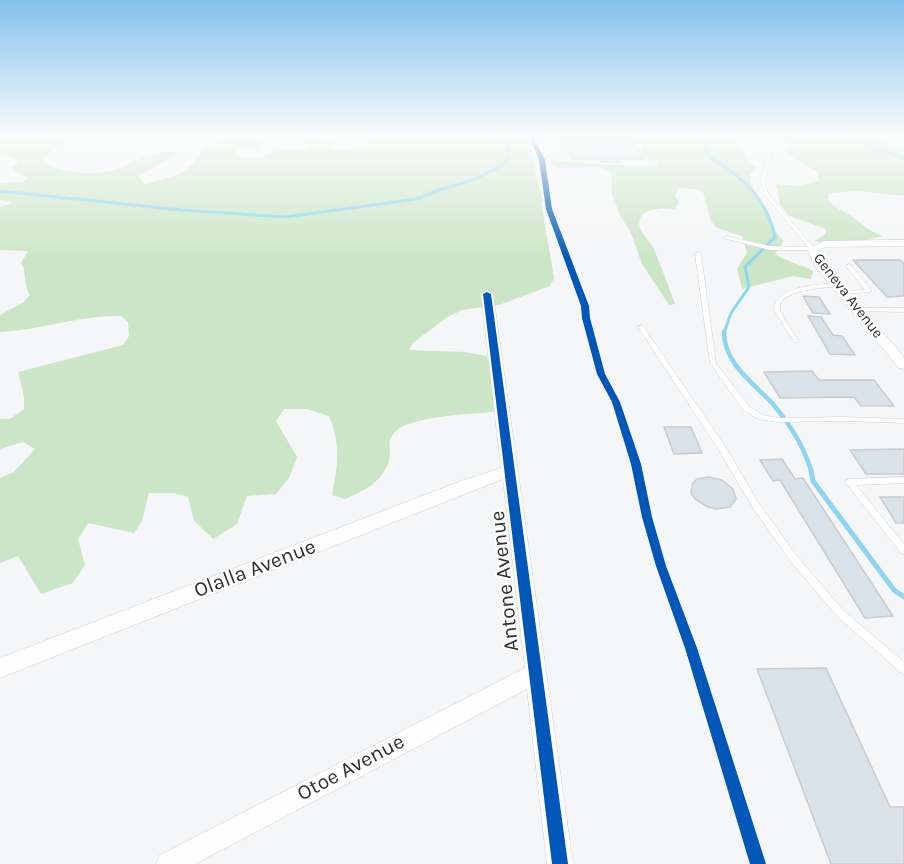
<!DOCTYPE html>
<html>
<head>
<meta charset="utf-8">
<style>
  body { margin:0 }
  canvas { display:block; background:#f5f6f7 }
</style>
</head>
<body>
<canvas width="904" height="864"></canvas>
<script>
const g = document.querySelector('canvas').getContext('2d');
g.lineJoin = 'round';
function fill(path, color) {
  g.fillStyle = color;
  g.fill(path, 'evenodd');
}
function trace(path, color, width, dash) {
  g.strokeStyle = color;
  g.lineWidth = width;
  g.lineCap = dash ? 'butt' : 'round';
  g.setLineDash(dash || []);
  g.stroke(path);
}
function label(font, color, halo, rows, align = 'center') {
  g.font = font + ' Karla,sans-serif';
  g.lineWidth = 4.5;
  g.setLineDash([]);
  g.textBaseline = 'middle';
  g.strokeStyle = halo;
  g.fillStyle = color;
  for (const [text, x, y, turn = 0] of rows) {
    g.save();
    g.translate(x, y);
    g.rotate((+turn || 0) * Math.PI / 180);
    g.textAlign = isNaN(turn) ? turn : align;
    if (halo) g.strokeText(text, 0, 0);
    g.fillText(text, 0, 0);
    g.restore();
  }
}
fill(new Path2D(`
  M 0,137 L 56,137 L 54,138 L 64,140 L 43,158 C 53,174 93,175 110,171 C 137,164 145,150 177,152 L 173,157 L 138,176 L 144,184 C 159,180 176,178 188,168 C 196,162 199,152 206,147 C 221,138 246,139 262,142 L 258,148 L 239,149 L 234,153 L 238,158 L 259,158 L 275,151 L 306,150 L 310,146 L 295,137 C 309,137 320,138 333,144 L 329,148 L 332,151 L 365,147 L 368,143 L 357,137 L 527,137 L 543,201 L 541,202 L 554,278 L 550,286 L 499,305 L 462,310 L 446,318 L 413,343 L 409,350 L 464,352 L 487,356 L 494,384 L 496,412 C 475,413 409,417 396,431 C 384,443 393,449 389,461 C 382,482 364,491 345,499 L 332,495 C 338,466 341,445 329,416 L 307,409 L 284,409 L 276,421 L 297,457 L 289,478 L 276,494 L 247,496 L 237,524 L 213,539 L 194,521 L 188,497 L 174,493 L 149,493 L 142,521 L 134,533 L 88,523 L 78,539 L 85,565 L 73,583 L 41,594 L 18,556 L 0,563 L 0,478 L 14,472 L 35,449 L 23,442 L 0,449 L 0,419 L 10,419 L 24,409 L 24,397 L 18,372 L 123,345 L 129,336 L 128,322 L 121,316 C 80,315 41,330 0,332 L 0,315 L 24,302 L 30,295 C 22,283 28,273 21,263 L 28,251 L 0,250 L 0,207 L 13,203 L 0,200 L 0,183 L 23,182 L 27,178 L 12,170 L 18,162 C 11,156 8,156 0,157 Z
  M 635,137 L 732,137 L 745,153 L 747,161 L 756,168 L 749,176 C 751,188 759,197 764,207 C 771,220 772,230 784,241 L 775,254 C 787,262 801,264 813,271 L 811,279 L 793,276 L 742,289 L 737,269 L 747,253 L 742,236 L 717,228 L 711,221 L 703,192 L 696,189 L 679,188 L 675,196 L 679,202 L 675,209 C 663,208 635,207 640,228 C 642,235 650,241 653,247 C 661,266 668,285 675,304 L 669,305 L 642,264 L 631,233 L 620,215 L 612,194 L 611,172 L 598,167 L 556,168 L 547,160 L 635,166 L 657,165 L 658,163 L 642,156 L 641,145 Z
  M 783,137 L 873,137 L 904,149 L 904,196 L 858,191 L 829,193 L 828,200 C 835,209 842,209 851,216 C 862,224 869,231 883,236 C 862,242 835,245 814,241 L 826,234 L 826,229 L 789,216 L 780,205 L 776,184 L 797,186 L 819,181 L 816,171 L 788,154 L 787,149 L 790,144 Z`), '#cbe6c6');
trace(new Path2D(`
  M 703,137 L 708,140 L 706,152 L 708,155 C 714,161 721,164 728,169 C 752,186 769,207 775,237 L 745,267 L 749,287 L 731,313 L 724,333
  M 848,137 L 904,158
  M 0,191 L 181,210 L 285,217 L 417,199 L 438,190 L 474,180 L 506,163 L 509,153 L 507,137`), '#8dd5f3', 3);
trace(new Path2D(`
  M 724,332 C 724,363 752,382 772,403 C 789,423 804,446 811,471`), '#8dd5f3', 4.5);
trace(new Path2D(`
  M 811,470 L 813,481 L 894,590 L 904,597`), '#8dd5f3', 5);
const building = new Path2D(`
  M 563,137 L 631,137 L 644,159 L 618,159 L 620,162 L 601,162 L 600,159 L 573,159 Z
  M 853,260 L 900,260 L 904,263 L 904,296 L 887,297 Z
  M 803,296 L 819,297 L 830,314 L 813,313 Z
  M 808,316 L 821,317 L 833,335 L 842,336 L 855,355 L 830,354 Z
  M 812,371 L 819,380 L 874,380 L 894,406 L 861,406 L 854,397 L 780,398 L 764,372 Z
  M 664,427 L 691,427 L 702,453 L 674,454 Z
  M 904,449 L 904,474 L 866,474 L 850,450 Z
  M 782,459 L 795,479 L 803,478 L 893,616 L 865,618 L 780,480 L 773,481 L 760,460 Z
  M 709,477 L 722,480 L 733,489 L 736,499 L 730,507 L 716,509 L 708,507 L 695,499 L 691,493 L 693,483 L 697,479 Z
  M 880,497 L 904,497 L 904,523 L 896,523 Z
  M 826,668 L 890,807 L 904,807 L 904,864 L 831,864 L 757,669 Z`);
fill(building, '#d9e2e9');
trace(building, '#cbcccd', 1.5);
const service = new Path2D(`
  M 759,137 L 763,137 L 772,156 L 764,181 L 769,195 L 814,248 L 814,250 L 770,250 L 723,238 L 726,236 L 770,246 L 808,247 L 765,195 L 760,181 L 768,156 Z
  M 698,252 L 701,254 L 716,363 L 749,406 L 763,415 L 778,418 L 842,417 L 904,419 L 904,423 L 842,421 L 778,422 L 758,419 L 743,410 L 710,363 L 695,254 Z
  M 849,264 L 851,265 L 871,290 L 871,292 L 842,294 L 841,293 L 844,291 L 865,290 L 846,266 Z
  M 837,283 L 839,284 L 839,286 C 827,288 778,289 780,308 C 781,316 794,333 799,341 L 798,342 L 794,342 L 774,310 C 776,285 818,285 837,283 Z
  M 858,308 L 904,308 L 904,312 L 856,311 L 856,309 Z
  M 641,325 L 643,326 L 725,446 L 757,501 L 797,556 L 843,610 L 904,662 L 904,674 L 900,672 L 837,616 L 791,562 L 751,505 L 719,450 L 638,327 Z
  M 904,477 L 904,483 L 856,485 L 904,544 L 904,554 L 901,553 L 845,482 L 846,480 L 849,479 Z`);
const minor = new Path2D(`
  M 904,240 L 904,246 L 826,247 L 818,250 L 824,263 L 904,357 L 904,369 L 899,368 L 815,266 L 807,249 L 824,241 Z
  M 487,290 L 493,294 L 573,864 L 547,864 L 527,689 L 195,864 L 156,864 L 160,855 L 525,668 L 503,479 L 0,678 L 0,658 L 461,481 L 501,468 L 481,294 Z`);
trace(service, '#d0d1d2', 1);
trace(minor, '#d0d1d2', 1);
fill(service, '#fefefe');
fill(minor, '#fefefe');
fill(new Path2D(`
  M 530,137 L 534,137 L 545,160 L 552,209 L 589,306 L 590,318 L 605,374 L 620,402 L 641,464 L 652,517 L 666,566 L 697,648 L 766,864 L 750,864 L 685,648 L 656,566 L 642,517 L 631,464 L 612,402 L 597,374 L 582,318 L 581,306 L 546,209 L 539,160 Z
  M 487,292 L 491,294 L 568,864 L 552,864 L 483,294 Z`), '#0057b8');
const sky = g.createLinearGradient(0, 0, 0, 257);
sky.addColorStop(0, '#83c1ec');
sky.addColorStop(0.53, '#fafbfb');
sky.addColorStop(1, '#fafbfb00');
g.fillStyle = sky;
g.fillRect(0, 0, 904, 257);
label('15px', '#2e2f30', '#fff', [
  ["Geneva Avenue",848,296,52]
]);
label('21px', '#2e2f30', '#fff', [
  ["Olalla Avenue",255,569,-21],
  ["Antone Avenue",505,581,-96],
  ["Otoe Avenue",351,768,-28]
]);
</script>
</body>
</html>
